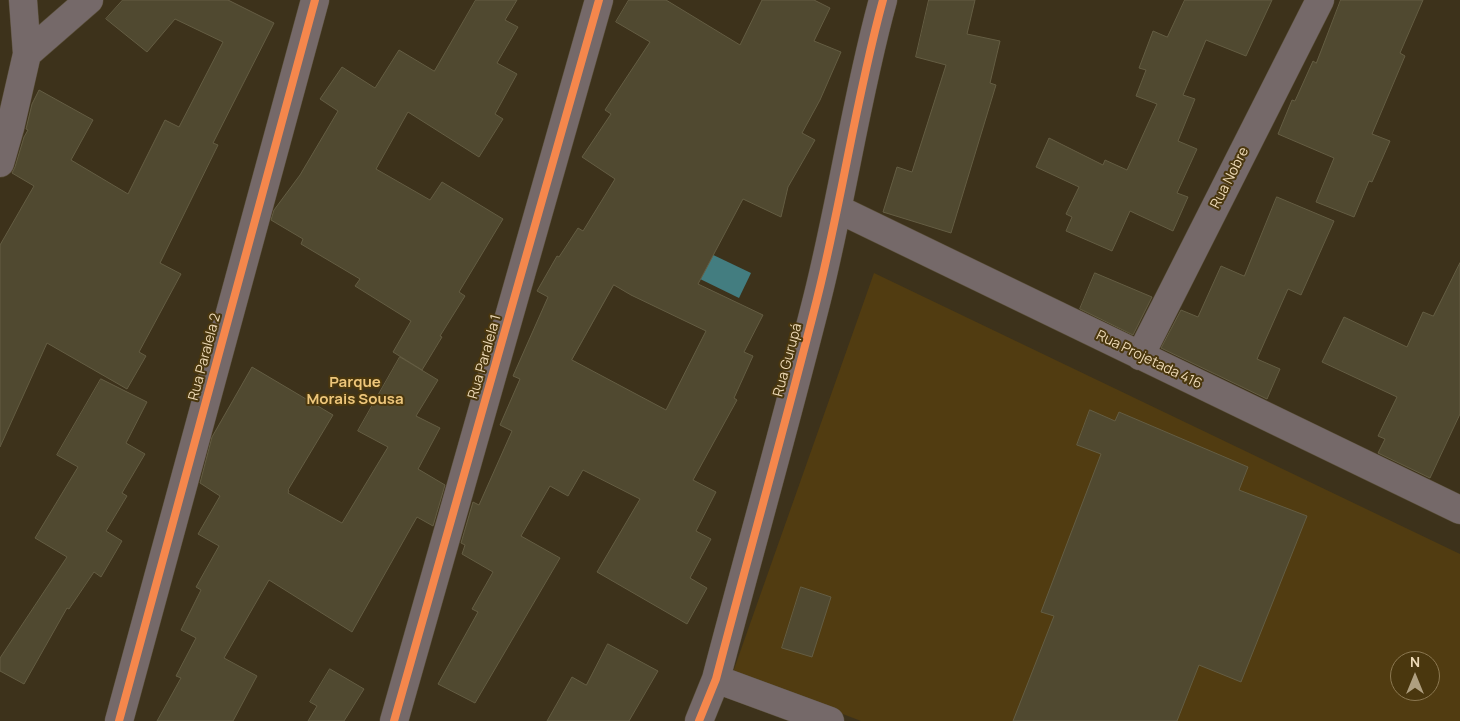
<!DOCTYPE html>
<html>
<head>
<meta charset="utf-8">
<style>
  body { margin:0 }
  #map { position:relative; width:1460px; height:721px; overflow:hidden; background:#3d321b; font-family:Manrope,sans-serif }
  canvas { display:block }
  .north { position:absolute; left:1390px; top:651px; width:50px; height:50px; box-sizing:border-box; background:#4a370e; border:1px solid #8b7851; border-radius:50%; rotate:0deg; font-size:14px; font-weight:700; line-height:20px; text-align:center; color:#edd9b6 }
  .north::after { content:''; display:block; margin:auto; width:18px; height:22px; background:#af9f80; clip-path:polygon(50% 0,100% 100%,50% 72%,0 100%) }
</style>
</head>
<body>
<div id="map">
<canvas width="1460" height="721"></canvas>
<div class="north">N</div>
</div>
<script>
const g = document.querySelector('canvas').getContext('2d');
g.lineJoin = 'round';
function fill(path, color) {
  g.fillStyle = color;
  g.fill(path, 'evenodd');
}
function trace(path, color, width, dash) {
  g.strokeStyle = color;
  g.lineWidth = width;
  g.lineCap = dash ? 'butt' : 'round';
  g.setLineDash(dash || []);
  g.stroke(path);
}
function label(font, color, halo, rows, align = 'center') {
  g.font = font + ' Manrope,sans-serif';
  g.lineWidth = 4;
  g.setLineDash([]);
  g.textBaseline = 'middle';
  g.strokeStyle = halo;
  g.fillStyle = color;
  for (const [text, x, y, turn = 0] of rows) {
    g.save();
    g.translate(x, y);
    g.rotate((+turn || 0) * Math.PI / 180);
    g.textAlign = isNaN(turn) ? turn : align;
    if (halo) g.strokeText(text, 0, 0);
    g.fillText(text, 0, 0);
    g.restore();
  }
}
fill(new Path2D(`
  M 874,273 L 1460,554 L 1460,721 L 861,721 L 733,672 ZM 1400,661 L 1430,661 L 1430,691 L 1400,691 Z`), '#513c11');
fill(new Path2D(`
  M 707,252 L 751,273 L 739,298 L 696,277 Z`), '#437d80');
const building = new Path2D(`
  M 123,0 L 228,0 L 274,23 L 213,143 L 218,145 L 160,263 L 181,274 L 139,352 L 146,356 L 127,389 L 47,343 L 0,447 L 0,245 L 34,186 L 12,173 L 15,167 L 24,137 L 28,130 L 26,129 L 32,104 L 39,90 L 93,120 L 71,160 L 128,194 L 165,120 L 179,127 L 223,42 L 175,19 L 147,52 L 106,19 Z
  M 476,0 L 517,0 L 505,20 L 518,27 L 497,63 L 517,74 L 495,114 L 503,119 L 479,157 L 408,112 L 376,169 L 430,200 L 442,182 L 503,219 L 459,292 L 465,296 L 440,336 L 442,337 L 422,370 L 393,352 L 411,321 L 355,286 L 360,279 L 301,244 L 303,239 L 271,220 L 274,210 L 300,175 L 338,111 L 320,99 L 342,67 L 375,88 L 399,50 L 434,71 Z
  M 629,0 L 666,0 L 740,45 L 762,0 L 814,0 L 830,8 L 814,41 L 841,52 L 820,100 L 802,133 L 815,140 L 788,187 L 781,217 L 743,199 L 698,284 L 763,315 L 744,352 L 753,356 L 734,398 L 737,400 L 693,480 L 716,492 L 696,531 L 711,539 L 690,578 L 707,588 L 687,624 L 597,572 L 640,499 L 583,470 L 568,496 L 550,486 L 521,536 L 560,558 L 475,703 L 438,684 L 478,612 L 472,609 L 493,572 L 462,554 L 465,545 L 461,543 L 473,502 L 479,505 L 512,431 L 500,425 L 520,379 L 513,376 L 548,297 L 537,291 L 557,256 L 559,257 L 578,228 L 583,231 L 615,179 L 582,157 L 611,114 L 605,110 L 650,42 L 616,22 ZM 614,285 L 631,295 L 706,331 L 666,410 L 572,360 Z
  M 929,0 L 975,0 L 967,34 L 1000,41 L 990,83 L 996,85 L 951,233 L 883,212 L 897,167 L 912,172 L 946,65 L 916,57 Z
  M 1185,0 L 1272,0 L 1246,56 L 1206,40 L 1183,95 L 1195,99 L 1178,141 L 1197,149 L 1177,193 L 1188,197 L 1173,231 L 1130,211 L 1112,251 L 1066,231 L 1072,217 L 1066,214 L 1079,187 L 1036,167 L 1049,138 L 1103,165 L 1105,160 L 1127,170 L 1157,104 L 1136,96 L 1146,70 L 1139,68 L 1153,31 L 1167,37 Z
  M 1341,0 L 1423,0 L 1400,53 L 1405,56 L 1372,134 L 1390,141 L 1372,182 L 1369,181 L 1354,217 L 1316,202 L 1334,158 L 1278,134 L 1292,100 L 1295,101 L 1313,61 L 1316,63 Z
  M 1277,197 L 1334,221 L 1301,295 L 1288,289 L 1257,359 L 1280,369 L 1267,399 L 1161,348 L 1181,310 L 1198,317 L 1221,266 L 1244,276 Z
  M 1460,263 L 1460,414 L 1430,478 L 1378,453 L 1385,439 L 1378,436 L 1397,397 L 1322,362 L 1344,317 L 1407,347 L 1423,312 L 1433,316 Z
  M 1095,273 L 1152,297 L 1133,335 L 1080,309 Z
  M 400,357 L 438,380 L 416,416 L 440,428 L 418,469 L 445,485 L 433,526 L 417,517 L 352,632 L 269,580 L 224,658 L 257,676 L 233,721 L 157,721 L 181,678 L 176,676 L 196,638 L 181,630 L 201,590 L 196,587 L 219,546 L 198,534 L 220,496 L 200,483 L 212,437 L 252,367 L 333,415 L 288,490 L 289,491 L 288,493 L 342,523 L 388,447 L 358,431 Z
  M 101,379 L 147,402 L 126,443 L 145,454 L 122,493 L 127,496 L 106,531 L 122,541 L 101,577 L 94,572 L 69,609 L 67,608 L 24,684 L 0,671 L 0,658 L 67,557 L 35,538 L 78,467 L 57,455 Z
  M 1090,410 L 1115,421 L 1119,412 L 1248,467 L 1239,490 L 1307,516 L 1241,682 L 1199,665 L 1177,721 L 1013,721 L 1054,616 L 1041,612 L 1101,454 L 1077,445 Z
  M 801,587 L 831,597 L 812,657 L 782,648 Z
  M 608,644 L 658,671 L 629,721 L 547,721 L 572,677 L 586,685 Z
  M 330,669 L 364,689 L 344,721 L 308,721 L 317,706 L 310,702 Z`);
fill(building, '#504930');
trace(building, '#645d43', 1);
const minor = new Path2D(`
  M 23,0 L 27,54
  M 0,163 L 10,128 L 27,54 L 89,0
  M 838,209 L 1460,510
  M 1140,356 L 1320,0
  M 716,679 L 830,721
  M 119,721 L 315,0
  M 394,721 L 599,0
  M 699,721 L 716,679 C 749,553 785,426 817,299 C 842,200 856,98 883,0`);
trace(minor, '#5a4f39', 29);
trace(minor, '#756969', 28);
trace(new Path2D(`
  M 119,721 L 315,0
  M 394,721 L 599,0
  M 699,721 L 716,679 C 749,553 785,426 817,299 C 842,200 856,98 883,0`), '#f5874c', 8);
label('14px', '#edd9b6', '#4a370e', [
  ["Rua Nobre",1230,178,-63],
  ["Rua Paralela 2",205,357,-75],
  ["Rua Paralela 1",485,357,-74],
  ["Rua Gurupá",788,360,-75],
  ["Rua Projetada 416",1149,360,26]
]);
label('bold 15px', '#edc67b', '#4a370e', [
  ["Parque",355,383],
  ["Morais Sousa",355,400]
]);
</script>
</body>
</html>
